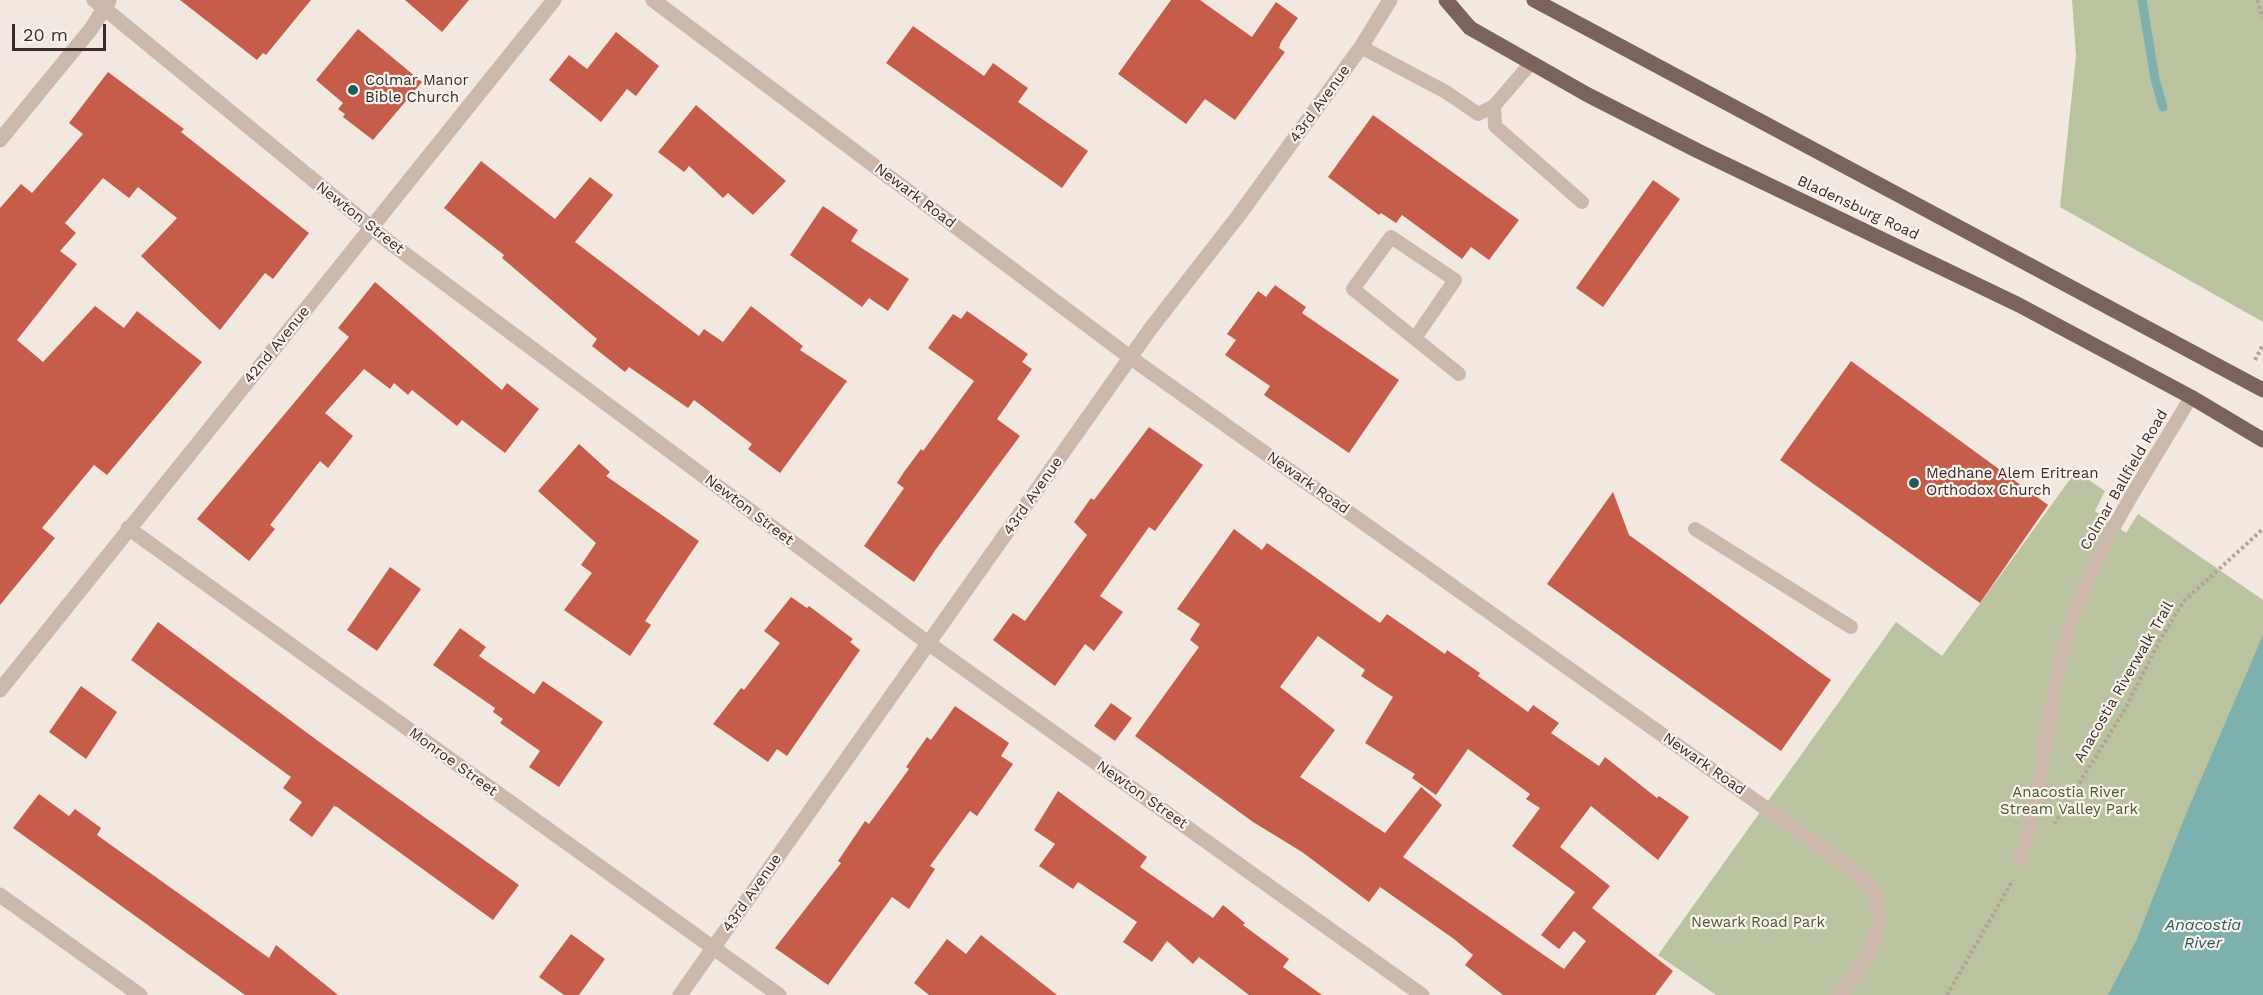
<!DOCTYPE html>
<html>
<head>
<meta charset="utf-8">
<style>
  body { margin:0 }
  #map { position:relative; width:2263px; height:995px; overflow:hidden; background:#f3e8df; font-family:"Work Sans",sans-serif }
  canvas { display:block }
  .scale { position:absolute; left:12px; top:24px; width:94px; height:27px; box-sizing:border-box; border:3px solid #392d2a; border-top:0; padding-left:8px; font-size:18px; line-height:21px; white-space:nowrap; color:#392d2a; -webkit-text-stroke:4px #faf2ec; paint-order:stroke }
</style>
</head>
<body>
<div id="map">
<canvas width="2263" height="995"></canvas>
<div class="scale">20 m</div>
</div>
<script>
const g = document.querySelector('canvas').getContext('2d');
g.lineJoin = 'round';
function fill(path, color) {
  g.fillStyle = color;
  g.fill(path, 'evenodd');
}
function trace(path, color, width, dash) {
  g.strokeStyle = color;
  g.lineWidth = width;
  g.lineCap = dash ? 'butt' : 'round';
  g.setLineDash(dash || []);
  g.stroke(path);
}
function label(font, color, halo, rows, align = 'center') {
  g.font = font + ' "Work Sans",sans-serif';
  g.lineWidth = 4.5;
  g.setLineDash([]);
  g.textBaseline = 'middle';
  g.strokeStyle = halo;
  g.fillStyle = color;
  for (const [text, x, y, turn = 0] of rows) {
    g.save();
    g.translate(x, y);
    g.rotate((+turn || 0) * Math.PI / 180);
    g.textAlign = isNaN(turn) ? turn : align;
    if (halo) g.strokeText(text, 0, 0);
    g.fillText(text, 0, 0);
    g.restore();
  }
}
fill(new Path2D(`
  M 2072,0 L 2263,0 L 2263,322 L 2060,207 L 2076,56 Z
  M 2076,471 L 2105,491 L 2095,511 L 2126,533 L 2138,514 L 2263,600 L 2263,995 L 1716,995 L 1658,955 L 1896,622 L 1942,656 Z`), '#bac39f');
fill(new Path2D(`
  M 2263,635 L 2263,995 L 2108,995 L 2136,941 L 2186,814 Z`), '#7eb1ae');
trace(new Path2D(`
  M 2142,0 L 2155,79 L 2163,107`), '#7eb1ae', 9);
fill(new Path2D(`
  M 180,0 L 311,0 L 266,55 L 263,53 L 257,60 Z
  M 405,0 L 469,0 L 442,32 Z
  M 1171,0 L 1200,0 L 1252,37 L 1276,2 L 1298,18 L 1281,42 L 1279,48 L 1285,52 L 1235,120 L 1205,99 L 1186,124 L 1118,74 Z
  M 913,26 L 984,76 L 993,63 L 1028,88 L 1018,102 L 1088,151 L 1062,188 L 886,63 Z
  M 358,29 L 422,82 L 373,140 L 343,117 L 345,114 L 338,109 L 343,103 L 316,80 Z
  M 616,32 L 659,66 L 636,96 L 627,89 L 601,122 L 549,80 L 569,55 L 587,69 Z
  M 108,72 L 184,129 L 181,132 L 309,233 L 273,279 L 265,273 L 220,330 L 141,256 L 177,218 L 138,187 L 129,198 L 103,178 L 65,223 L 76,233 L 60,251 L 77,264 L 17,340 L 43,362 L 95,306 L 124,328 L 137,311 L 202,362 L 107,475 L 94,465 L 42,528 L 55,538 L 0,605 L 0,208 L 21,184 L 32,193 L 83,134 L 69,123 Z
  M 696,105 L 786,181 L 753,215 L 728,193 L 723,198 L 689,166 L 684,172 L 658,152 Z
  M 1373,115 L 1519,220 L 1489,260 L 1471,247 L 1462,259 L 1402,215 L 1396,223 L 1381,213 L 1379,215 L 1328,177 Z
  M 481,161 L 555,219 L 590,177 L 613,195 L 575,242 L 699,336 L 704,329 L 723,342 L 751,306 L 803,346 L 800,350 L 847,381 L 780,473 L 748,449 L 752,444 L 694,400 L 688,408 L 629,367 L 625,372 L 592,346 L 597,339 L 502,258 L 504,255 L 444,208 Z
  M 1653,180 L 1680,199 L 1603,307 L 1576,288 Z
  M 823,206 L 858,230 L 851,241 L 909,279 L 888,311 L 869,298 L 862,307 L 790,255 Z
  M 375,282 L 502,390 L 507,383 L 539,409 L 505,453 L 462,420 L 457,426 L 412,390 L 408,395 L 394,383 L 390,389 L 364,369 L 325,413 L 353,436 L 328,468 L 320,461 L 270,525 L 275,529 L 249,561 L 197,519 L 349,337 L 338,328 Z
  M 1275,285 L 1306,307 L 1302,313 L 1399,380 L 1349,453 L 1264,395 L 1270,386 L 1225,355 L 1236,340 L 1227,334 L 1258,291 L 1266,297 Z
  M 967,311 L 1028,354 L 1022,362 L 1032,369 L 997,419 L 1020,436 L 936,549 L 914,582 L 864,546 L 904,488 L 897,483 L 904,472 L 921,449 L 923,451 L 974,381 L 928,348 L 953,314 L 961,319 Z
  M 1851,361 L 2048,505 L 1980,603 L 1780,460 Z
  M 1149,427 L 1203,465 L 1155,531 L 1149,527 L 1100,596 L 1123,612 L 1094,651 L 1085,644 L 1055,686 L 993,640 L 1013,613 L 1025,621 L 1087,535 L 1074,522 L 1091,498 L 1094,500 Z
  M 579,444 L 610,472 L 606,476 L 699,541 L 645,621 L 651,625 L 630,656 L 564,610 L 592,573 L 581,565 L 596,543 L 538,491 Z
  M 1613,492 L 1629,535 L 1831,680 L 1781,751 L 1547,584 Z
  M 1234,529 L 1262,550 L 1267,543 L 1380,623 L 1387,614 L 1445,654 L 1447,650 L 1480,673 L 1478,676 L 1528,712 L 1533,705 L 1559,723 L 1551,733 L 1599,766 L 1605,757 L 1657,798 L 1659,796 L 1689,817 L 1658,860 L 1591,806 L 1560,847 L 1610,886 L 1592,908 L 1673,971 L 1655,995 L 1503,995 L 1465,965 L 1473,955 L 1454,939 L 1380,887 L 1369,902 L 1302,852 L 1253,822 L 1135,736 L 1199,647 L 1190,640 L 1200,624 L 1177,609 ZM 1318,636 L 1365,670 L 1361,676 L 1393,697 L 1365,743 L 1415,774 L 1412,778 L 1436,795 L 1468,749 L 1530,794 L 1526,799 L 1540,808 L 1512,846 L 1575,892 L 1541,935 L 1559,949 L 1574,931 L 1586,941 L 1564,969 L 1403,857 L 1442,805 L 1421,787 L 1385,833 L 1300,777 L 1335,730 L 1280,687 Z
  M 390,567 L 421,589 L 377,651 L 347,630 Z
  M 791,597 L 807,608 L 809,606 L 853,639 L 850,642 L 860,650 L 787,756 L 777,749 L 768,762 L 713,724 L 741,688 L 744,690 L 780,643 L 764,631 Z
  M 158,622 L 318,741 L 519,885 L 493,920 L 337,807 L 334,806 L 312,837 L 289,820 L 302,802 L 283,788 L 291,777 L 131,660 Z
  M 460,628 L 486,647 L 479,656 L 534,694 L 543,681 L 603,722 L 559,787 L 529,767 L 540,751 L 500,723 L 503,719 L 493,712 L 495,708 L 433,665 Z
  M 81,686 L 117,712 L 86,759 L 49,732 Z
  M 1111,703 L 1132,718 L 1115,741 L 1094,726 Z
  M 955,706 L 1009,743 L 1001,756 L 1013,764 L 977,816 L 970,811 L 930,866 L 935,869 L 909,909 L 892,897 L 828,985 L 775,948 L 841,863 L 838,861 L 865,821 L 869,824 L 909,769 L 906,767 L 927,737 L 931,740 Z
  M 1058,791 L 1147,857 L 1140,867 L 1213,918 L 1223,905 L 1245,923 L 1243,925 L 1289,959 L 1283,967 L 1322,995 L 1249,995 L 1199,957 L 1193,964 L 1167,941 L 1152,962 L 1123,942 L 1137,922 L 1078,882 L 1073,889 L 1039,866 L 1055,844 L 1034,830 Z
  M 39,794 L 69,816 L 75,809 L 101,828 L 97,835 L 269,958 L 276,945 L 338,995 L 245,995 L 13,828 Z
  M 571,934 L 605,959 L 579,995 L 564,995 L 539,977 Z
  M 981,935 L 1057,995 L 929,995 L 914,983 L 947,939 L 966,954 Z`), '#c65d4a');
trace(new Path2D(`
  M 2257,0 L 2263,18
  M 2255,360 L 2263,345
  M 2054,824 L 2124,711 L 2159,642 L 2184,601 L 2263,529
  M 1947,995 L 2013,880`), '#b8a195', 4, [3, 3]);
trace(new Path2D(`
  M 1361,47 L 1446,92 L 1478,114 L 1494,106 L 1531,63
  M 1494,106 L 1495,126 L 1582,202
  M 1415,338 L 1455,280 L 1391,237 L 1353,289 L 1459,374
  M 1695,529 L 1851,627
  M 2020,860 C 2045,783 2046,704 2070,628 C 2096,544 2147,472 2191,397`), '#ccb7ab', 14);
trace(new Path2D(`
  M 94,0 L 389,242 L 928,643 L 1422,995
  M 653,0 L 1131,358 L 1850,868 C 1856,874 1866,880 1870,887 C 1895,926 1862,964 1840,995
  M 0,140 L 91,29 L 109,1
  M 128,528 L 779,995
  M 0,690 L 554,0
  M 0,895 L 140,995
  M 680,995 L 1151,328 L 1239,215 L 1361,47 L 1390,0`), '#ccb7ab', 15);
trace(new Path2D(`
  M 1446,0 L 1470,28 L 1588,95 L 1698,151 L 2019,305 L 2191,397 L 2263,440
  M 1534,0 L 2263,390`), '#7b635b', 15);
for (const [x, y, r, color] of [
  [353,90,6,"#1f5b5a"],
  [1914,483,6,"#1f5b5a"]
]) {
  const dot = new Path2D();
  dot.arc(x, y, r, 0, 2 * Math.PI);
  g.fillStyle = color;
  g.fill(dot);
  trace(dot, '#faf2ec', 2);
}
label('15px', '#392d2a', '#faf2ec', [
  ["Colmar Manor",365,81],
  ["Bible Church",365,98],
  ["Medhane Alem Eritrean",1926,474],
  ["Orthodox Church",1926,491]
], 'left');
label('15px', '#392d2a', '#faf2ec', [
  ["43rd Avenue",1320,104,-54],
  ["Newark Road",915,196,37],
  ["Bladensburg Road",1858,208,25],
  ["Newton Street",360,218,38],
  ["42nd Avenue",277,345,-51],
  ["Colmar Ballfield Road",2124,480,-60],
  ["Newark Road",1308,483,35],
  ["43rd Avenue",1033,496,-55],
  ["Newton Street",749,510,37],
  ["Anacostia Riverwalk Trail",2124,682,-60],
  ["Monroe Street",453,762,36],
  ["Newark Road",1704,764,35],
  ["Newton Street",1142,795,35],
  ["43rd Avenue",752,893,-55]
]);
label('15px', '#4c582d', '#faf2ec', [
  ["Anacostia River",2069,793],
  ["Stream Valley Park",2069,810],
  ["Newark Road Park",1758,923]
]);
label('italic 16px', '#1f5b5a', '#faf2ec', [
  ["Anacostia",2203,925],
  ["River",2203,943]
]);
</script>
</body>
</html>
